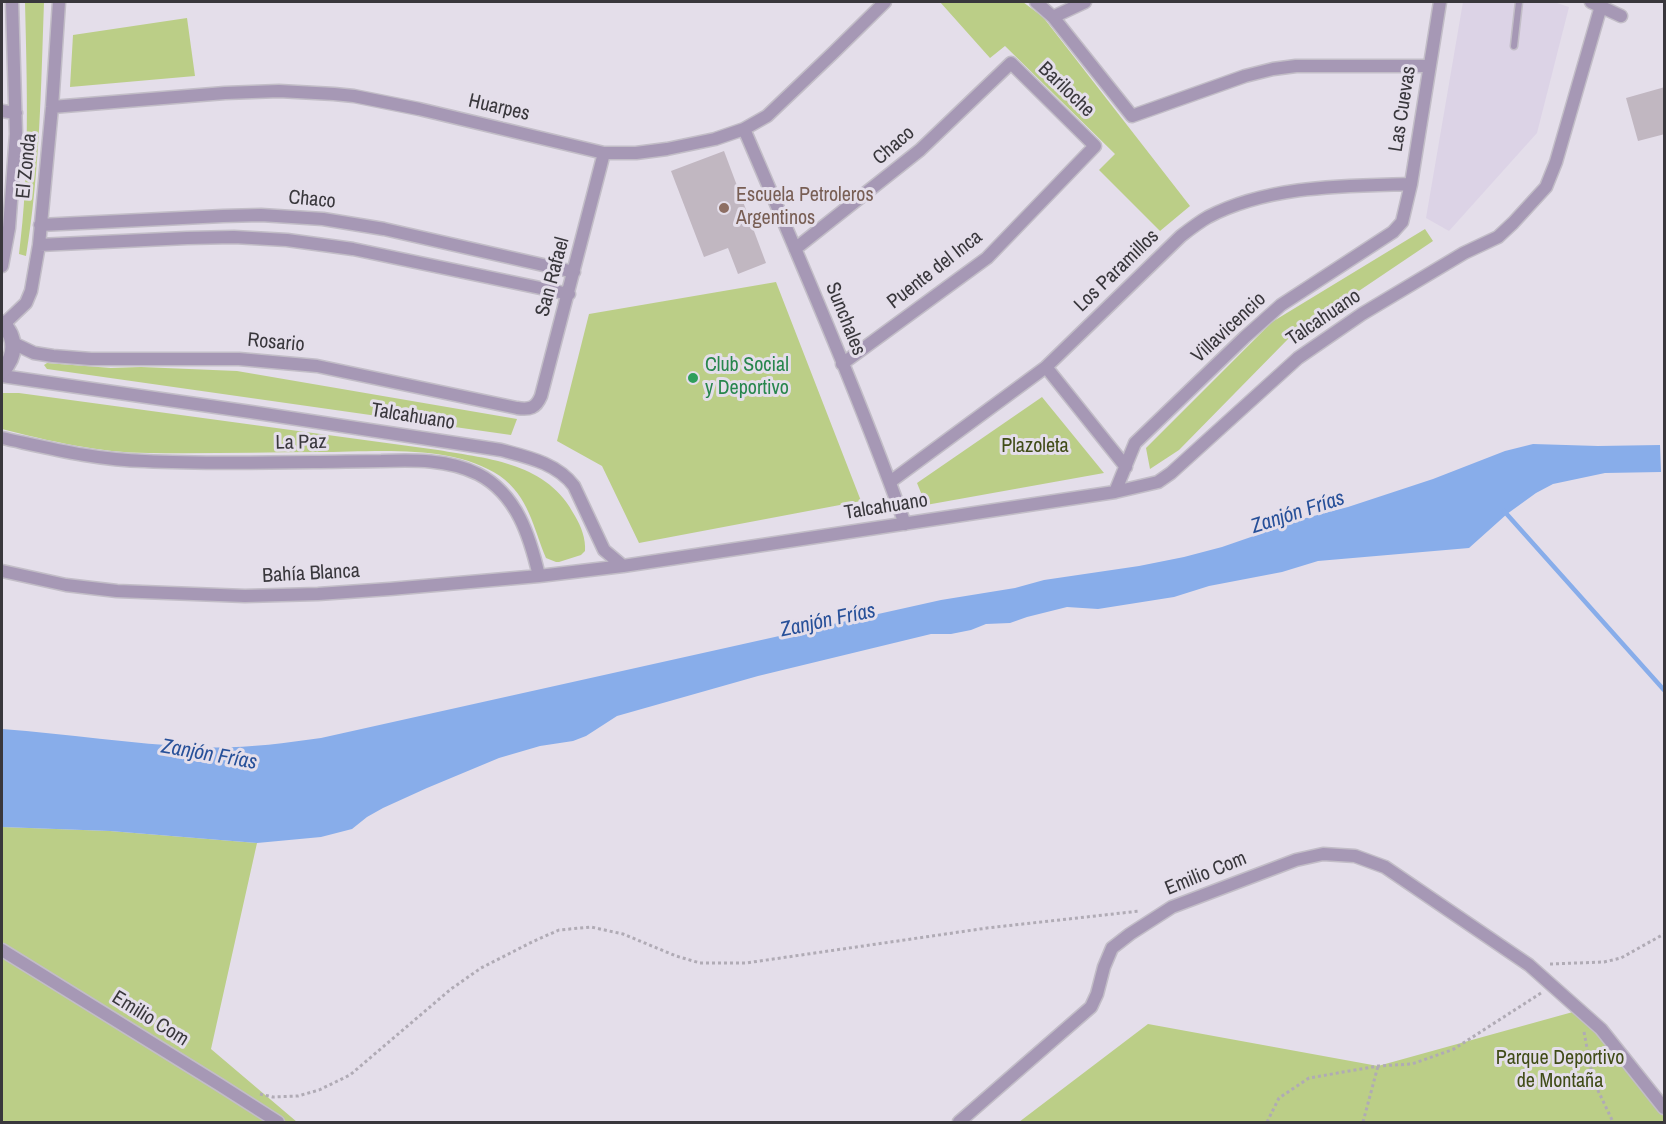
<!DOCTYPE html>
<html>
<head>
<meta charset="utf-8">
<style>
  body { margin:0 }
  #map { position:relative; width:1666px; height:1124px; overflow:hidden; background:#e4deea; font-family:"Archivo Narrow",sans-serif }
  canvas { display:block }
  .frame { position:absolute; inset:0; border:3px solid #39373c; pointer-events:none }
</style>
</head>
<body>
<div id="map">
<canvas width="1666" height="1124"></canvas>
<div class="frame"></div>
</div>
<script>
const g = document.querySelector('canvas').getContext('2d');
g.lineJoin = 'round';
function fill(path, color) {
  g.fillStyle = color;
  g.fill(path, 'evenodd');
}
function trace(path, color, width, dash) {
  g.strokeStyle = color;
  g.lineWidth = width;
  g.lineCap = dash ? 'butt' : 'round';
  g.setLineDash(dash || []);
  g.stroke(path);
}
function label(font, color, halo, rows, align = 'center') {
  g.font = font + ' "Archivo Narrow",sans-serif';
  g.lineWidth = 6;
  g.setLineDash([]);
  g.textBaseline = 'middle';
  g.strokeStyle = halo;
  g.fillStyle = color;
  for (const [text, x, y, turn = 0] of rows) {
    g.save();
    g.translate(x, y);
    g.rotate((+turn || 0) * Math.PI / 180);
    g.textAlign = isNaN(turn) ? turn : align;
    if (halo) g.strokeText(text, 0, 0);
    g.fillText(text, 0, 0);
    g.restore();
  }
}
fill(new Path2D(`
  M 1463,2 L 1554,2 L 1569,7 L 1537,133 L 1449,231 L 1426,218 Z`), '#dcd3e6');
fill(new Path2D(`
  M 25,2 L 44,2 C 41,86 40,172 26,256 L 19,254 C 30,169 27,87 25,2 Z
  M 940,2 L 1023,2 L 1043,17 L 1190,206 L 1160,231 L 1099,170 L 1115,154 L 1005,46 L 990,58 Z
  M 187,18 L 195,76 L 70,87 L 73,35 Z
  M 1425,229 L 1433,241 L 1289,338 L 1179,450 L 1150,469 L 1146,448 L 1272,322 Z
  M 776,282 L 861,501 L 639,543 L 602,466 L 557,441 L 589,314 Z
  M 47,363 L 111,368 L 141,367 L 237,371 L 517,419 L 511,435 L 47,369 L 44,365 Z
  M 2,393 L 19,393 L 438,450 C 490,459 548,463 575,516 C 581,526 586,539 585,551 L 581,555 L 559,562 L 556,562 L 546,558 C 533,527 529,497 500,476 C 452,443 374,452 318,452 C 262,452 206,454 149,453 C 100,453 49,441 2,429 Z
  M 1042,397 L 1104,473 L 926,505 L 917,483 Z
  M 2,827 L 110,831 L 257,843 L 211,1049 L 297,1122 L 2,1122 Z
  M 1580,1010 L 1664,1114 L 1664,1122 L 1019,1122 L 1148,1024 L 1378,1066 Z`), '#bbce87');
fill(new Path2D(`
  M 1533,444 L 1598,446 L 1660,445 L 1661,472 L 1605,473 L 1553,484 L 1536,493 L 1507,514 L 1469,548 L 1318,561 L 1282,572 L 1209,586 L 1174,597 L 1098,609 L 1067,607 L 1027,617 L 1010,623 L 986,624 L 971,630 L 951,634 L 931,634 L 758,676 L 617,716 L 586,736 L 573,741 L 540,746 L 499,758 L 427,788 L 383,808 L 367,817 L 352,829 L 321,837 L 257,843 L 110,831 L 2,827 L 2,729 C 67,734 132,744 198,747 C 238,749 280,744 321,738 L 941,600 L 1015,588 L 1044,580 L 1139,566 L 1184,557 L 1222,547 L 1306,518 L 1348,507 L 1433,479 L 1505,451 Z`), '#88adea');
trace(new Path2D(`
  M 1504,511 L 1664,690`), '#88adea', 4.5);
fill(new Path2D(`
  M 1665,87 L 1665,134 L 1638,141 L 1626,98 Z
  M 724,151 L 766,263 L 738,274 L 728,248 L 704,257 L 671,171 Z`), '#c1b7c1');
const service = new Path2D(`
  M 1514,46 L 1519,2`);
const minor = new Path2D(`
  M 1036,2 L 1053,17 L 1132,116 L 1245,76 L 1273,69 L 1296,66 L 1429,66
  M 1591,2 L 1621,16
  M 1053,17 L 1085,2
  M 52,107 L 225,93 L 279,91 L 334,94 L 354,96 L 419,109 L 604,153 L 636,153 L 667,149 L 715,139 L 744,129 L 767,116 L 833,53 L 885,2
  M 2,111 L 16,113
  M 744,129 C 800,260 857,391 905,524
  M 40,225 L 223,216 L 261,215 L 323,219 L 384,229 L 574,272
  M 39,245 L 187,238 L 234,237 L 287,240 L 353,249 L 569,294
  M 795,249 L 920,150 L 1011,63 L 1095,146 L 987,258 L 842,364
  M 2,266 L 9,228 L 16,134 L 12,2
  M 4,324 L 26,303 L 31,291 L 39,245 L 52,107 L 59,2
  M 13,343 L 34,353 L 53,356 L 91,359 L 239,359 L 317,366 L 517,408 C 530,410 536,408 541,396 L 604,153
  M 1046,367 L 1126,467
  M 2,376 L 251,412 L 501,450 C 527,457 557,463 574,486 L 604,550 L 623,566
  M 2,438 C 49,448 96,460 145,461 C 200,464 257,463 313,462 C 335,462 358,461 381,461 C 414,460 448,459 478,474 C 517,494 530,537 539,576
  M 890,482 L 1046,367 L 1181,236 C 1190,229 1199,222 1208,217 C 1269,185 1344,186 1411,184
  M 1115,492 L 1135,443 L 1245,337 L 1281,305 L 1393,232 L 1402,222 L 1411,184 L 1440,2
  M 2,571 L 66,585 L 117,591 L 245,596 L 318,594 L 390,589 L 539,576 L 623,566 L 1115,492 L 1158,482 L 1171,473 L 1298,358 L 1362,314 L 1464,253 L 1498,237 L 1513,223 L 1546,187 L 1556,162 L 1601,6
  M 2,950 L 220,1085 L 278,1122
  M 959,1122 L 1091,1007 L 1097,994 L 1104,967 L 1112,948 L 1130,934 L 1172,907 L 1296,860 L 1323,854 L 1355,856 L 1385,867 L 1529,965 L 1601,1029 L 1664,1108`);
const tertiary = new Path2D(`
  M 2,323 C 17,337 16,357 2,371`);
trace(service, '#c2bdc7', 9);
trace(minor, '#c2bdc7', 15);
trace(tertiary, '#c2bdc7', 18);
trace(new Path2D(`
  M 1550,964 L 1604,962 L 1621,958 L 1664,934
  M 1584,1032 L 1593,1080 L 1613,1122
  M 260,1094 L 273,1097 L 298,1096 L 319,1090 L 350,1075 L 451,989 L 481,968 L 534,941 L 559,930 L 591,927 L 623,934 L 676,956 L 700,963 L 746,963 L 987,928 L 1140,911
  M 1267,1122 L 1279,1098 L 1309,1078 L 1378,1066 L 1412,1064 L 1454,1049 L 1541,993
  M 1363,1122 L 1378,1066`), '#b0abb5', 3, [3, 3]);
trace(service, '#a698b5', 6);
trace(minor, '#a698b5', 12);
trace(tertiary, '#a698b5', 15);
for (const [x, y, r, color] of [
  [724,208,6,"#8d6e63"],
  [693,378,6,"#2e9e5b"]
]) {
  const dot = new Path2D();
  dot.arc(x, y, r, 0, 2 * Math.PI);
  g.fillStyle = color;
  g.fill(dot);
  trace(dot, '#e4deea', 2);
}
label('20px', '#39373c', '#e4deea', [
  ["Bariloche",1066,90,44],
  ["Huarpes",499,108,13],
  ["Las Cuevas",1403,109,-81],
  ["Chaco",894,146,-41],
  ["El Zonda",27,166,-84],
  ["Chaco",312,200,5],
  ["Puente del Inca",935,270,-38],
  ["Los Paramillos",1117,271,-44],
  ["San Rafael",553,277,-75],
  ["Talcahuano",1324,318,-34],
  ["Sunchales",845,319,68],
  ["Villavicencio",1229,328,-43],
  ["Rosario",276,343,5],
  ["Talcahuano",413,417,9],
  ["La Paz",301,443,-1],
  ["Talcahuano",886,507,-9],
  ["Bahía Blanca",311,574,-3],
  ["Emilio Com",1206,874,-22],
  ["Emilio Com",150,1019,32]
]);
label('20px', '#785e54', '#e4deea', [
  ["Escuela Petroleros",736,196],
  ["Argentinos",736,219]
], 'left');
label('20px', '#27864d', '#e4deea', [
  ["Club Social",705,366],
  ["y Deportivo",705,389]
], 'left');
label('20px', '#404c17', '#e4deea', [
  ["Plazoleta",1035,447],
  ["Parque Deportivo",1560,1059],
  ["de Montaña",1560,1082]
]);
label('italic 21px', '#275099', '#e4deea', [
  ["Zanjón Frías",1298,513,-18],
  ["Zanjón Frías",828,621,-12],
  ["Zanjón Frías",209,755,10]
]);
</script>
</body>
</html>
